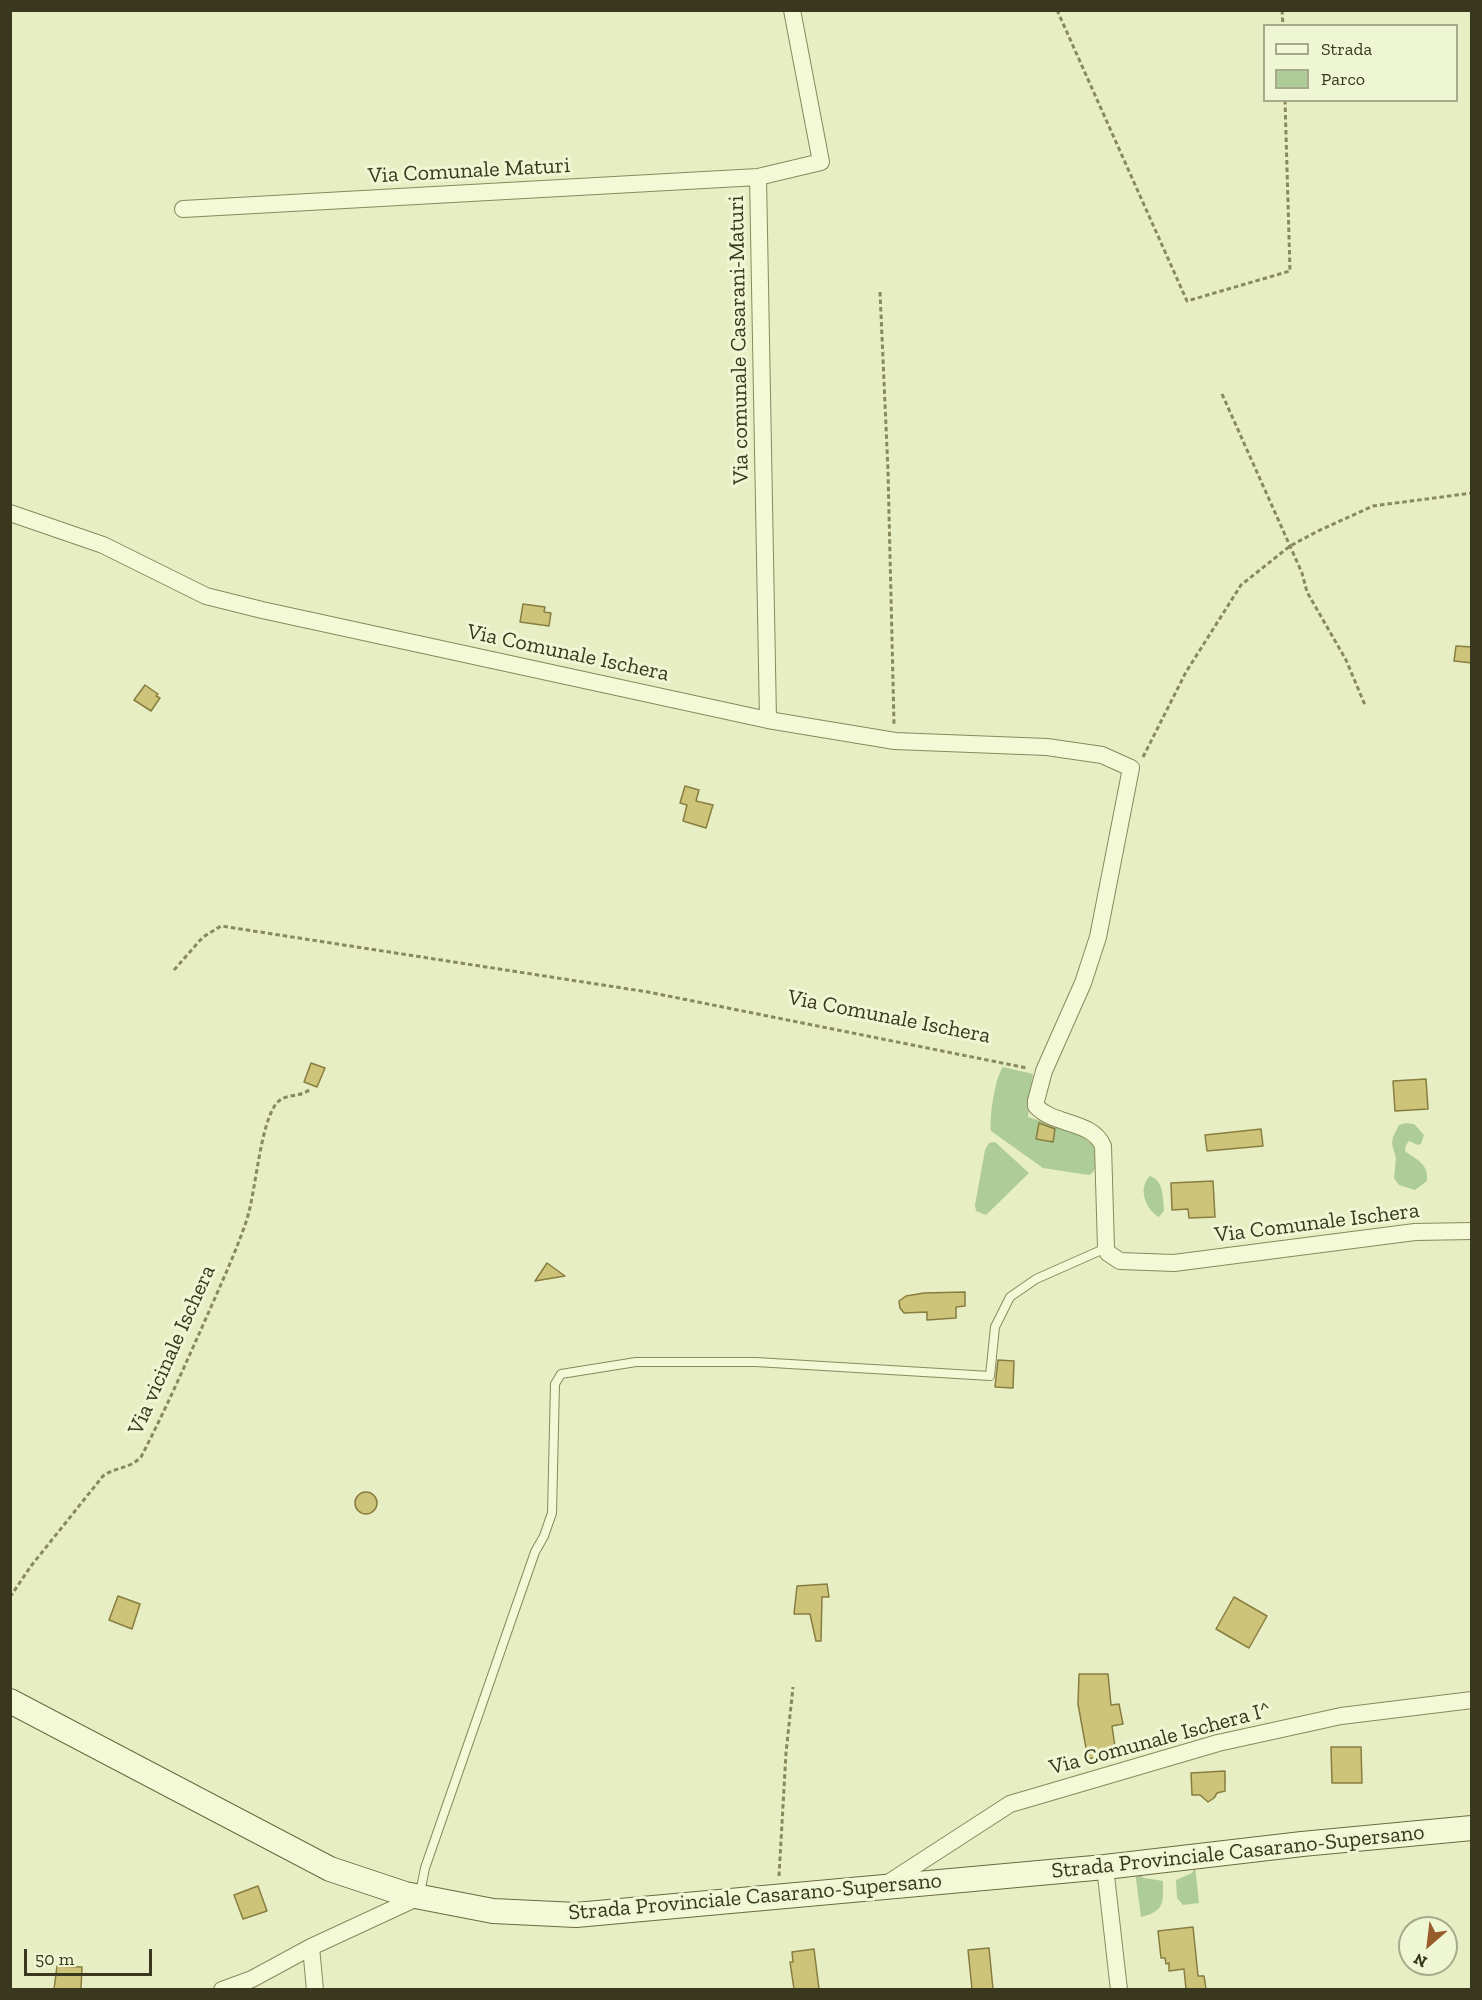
<!DOCTYPE html>
<html>
<head>
<meta charset="utf-8">
<style>
  body { margin:0 }
  #map { position:relative; width:1482px; height:2000px; overflow:hidden; background:#e7eec3; font-family:"Zilla Slab",serif }
  canvas { display:block }
  .frame { position:absolute; inset:0; border:12px solid #39371e; pointer-events:none }
  .legend { position:absolute; left:1263px; top:24px; width:195px; height:78px; box-sizing:border-box; background:#eff6d3; border:2px solid #a6aa8b; margin:0; padding:8px 10px; list-style:none; font-size:18px; color:#39371e }
  .legend li { display:flex; align-items:center; gap:12px; height:30px }
  .legend b { width:30px; border:2px solid #a6aa8b }
  .north { position:absolute; left:1398px; top:1916px; width:60px; height:60px; box-sizing:border-box; background:#eff6d3; border:2px solid #a6aa8b; border-radius:50%; rotate:208deg; font-size:16px; font-weight:700; line-height:24px; text-align:center; color:#39371e }
  .north::after { content:''; display:block; margin:auto; width:21px; height:27px; background:#985c2a; clip-path:polygon(50% 0,100% 100%,50% 72%,0 100%) }
  .scale { position:absolute; left:24px; top:1949px; width:128px; height:27px; box-sizing:border-box; border:3px solid #39371e; border-top:0; padding-left:8px; font-size:18px; line-height:21px; white-space:nowrap; color:#39371e; -webkit-text-stroke:4px #eff6d3; paint-order:stroke }
</style>
</head>
<body>
<div id="map">
<canvas width="1482" height="2000"></canvas>
<div class="frame"></div>
<ul class="legend">
<li><b style="height:8px;background:#f3f9d7"></b>Strada</li>
<li><b style="height:16px;background:#adcc97"></b>Parco</li>
</ul>
<div class="north">N</div>
<div class="scale">50 m</div>
</div>
<script>
const g = document.querySelector('canvas').getContext('2d');
g.lineJoin = 'round';
function fill(path, color) {
  g.fillStyle = color;
  g.fill(path, 'evenodd');
}
function trace(path, color, width, dash) {
  g.strokeStyle = color;
  g.lineWidth = width;
  g.lineCap = dash ? 'butt' : 'round';
  g.setLineDash(dash || []);
  g.stroke(path);
}
function label(font, color, halo, rows, align = 'center') {
  g.font = font + ' "Zilla Slab",serif';
  g.lineWidth = 6;
  g.setLineDash([]);
  g.textBaseline = 'middle';
  g.strokeStyle = halo;
  g.fillStyle = color;
  for (const [text, x, y, turn = 0] of rows) {
    g.save();
    g.translate(x, y);
    g.rotate((+turn || 0) * Math.PI / 180);
    g.textAlign = isNaN(turn) ? turn : align;
    if (halo) g.strokeText(text, 0, 0);
    g.fillText(text, 0, 0);
    g.restore();
  }
}
fill(new Path2D(`
  M 1003,1067 L 1033,1074 L 1028,1117 L 1076,1132 L 1096,1147 C 1096,1157 1099,1170 1089,1175 L 1043,1168 L 991,1131 C 989,1119 995,1077 1003,1067 Z
  M 1406,1123 L 1414,1124 L 1424,1135 L 1421,1144 L 1418,1145 L 1409,1141 L 1406,1145 L 1405,1151 C 1417,1160 1429,1164 1427,1181 L 1415,1190 L 1399,1185 L 1394,1178 L 1396,1158 L 1392,1144 L 1393,1137 L 1399,1125 Z
  M 995,1142 L 1029,1173 L 986,1215 L 976,1211 L 975,1205 L 985,1150 L 989,1143 Z
  M 1150,1176 C 1164,1180 1163,1199 1164,1211 L 1159,1217 C 1146,1210 1137,1188 1150,1176 Z
  M 1195,1866 L 1199,1903 L 1183,1905 L 1177,1898 L 1176,1880 L 1192,1873 Z
  M 1135,1871 L 1144,1878 L 1163,1881 C 1163,1903 1165,1911 1141,1917 Z`), '#adcc97');
const building = new Path2D(`
  M 523,604 L 545,607 L 544,612 L 551,613 L 549,626 L 520,622 Z
  M 1456,646 L 1472,647 L 1472,663 L 1454,661 Z
  M 145,685 L 158,694 L 156,696 L 160,698 L 151,711 L 134,700 Z
  M 685,786 L 699,790 L 696,801 L 713,805 L 706,828 L 683,821 L 687,805 L 680,803 Z
  M 311,1063 L 325,1068 L 317,1087 L 304,1082 Z
  M 1426,1079 L 1428,1109 L 1395,1111 L 1393,1081 Z
  M 1039,1123 L 1055,1129 L 1053,1142 L 1036,1139 Z
  M 1261,1129 L 1263,1146 L 1207,1151 L 1205,1135 Z
  M 1213,1181 L 1215,1217 L 1189,1218 L 1188,1209 L 1172,1210 L 1171,1183 Z
  M 547,1263 L 565,1276 L 535,1281 Z
  M 965,1292 L 965,1306 L 956,1307 L 956,1318 L 927,1320 L 927,1312 L 904,1313 L 900,1308 L 899,1301 L 906,1296 L 924,1293 Z
  M 998,1360 L 1014,1361 L 1013,1388 L 995,1387 Z
  M355 1503a11 11 0 1 1 22 0a11 11 0 1 1-22 0Z
  M 827,1584 L 829,1597 L 822,1597 L 821,1641 L 816,1641 L 810,1614 L 794,1614 L 797,1586 Z
  M 118,1596 L 140,1604 L 132,1629 L 109,1620 Z
  M 1234,1597 L 1267,1616 L 1249,1648 L 1216,1629 Z
  M 1079,1674 L 1108,1674 L 1111,1705 L 1119,1704 L 1123,1724 L 1112,1726 L 1116,1754 L 1088,1759 L 1078,1704 Z
  M 1331,1747 L 1361,1747 L 1362,1783 L 1332,1783 Z
  M 1225,1771 L 1225,1791 L 1217,1793 L 1214,1798 L 1208,1802 L 1200,1795 L 1192,1795 L 1191,1773 Z
  M 258,1886 L 267,1911 L 243,1919 L 234,1895 Z
  M 1193,1927 L 1198,1976 L 1204,1976 L 1206,1989 L 1186,1989 L 1184,1969 L 1169,1971 L 1169,1963 L 1166,1964 L 1165,1958 L 1161,1958 L 1158,1931 Z
  M 989,1948 L 993,1989 L 972,1989 L 968,1950 Z
  M 814,1949 L 819,1989 L 794,1989 L 790,1962 L 793,1962 L 792,1952 Z
  M 57,1966 L 82,1967 L 81,1989 L 54,1989 Z`);
fill(building, '#cdc379');
trace(building, '#887e40', 1.5);
const lane = new Path2D(`
  M 420,1893 L 425,1868 L 535,1552 L 544,1536 L 552,1513 L 555,1384 L 561,1374 L 636,1362 L 756,1362 L 990,1376 L 995,1327 L 1010,1297 L 1036,1279 L 1106,1248`);
const street = new Path2D(`
  M 183,209 L 758,177
  M 10,513 L 103,545 L 206,596 L 262,610 L 768,720 L 895,741 L 1047,747 L 1102,755 L 1131,768 L 1098,937 L 1083,983 L 1044,1071 L 1036,1101 L 1036,1106 C 1054,1126 1092,1120 1103,1146 L 1106,1248 L 1108,1253 L 1120,1261 L 1174,1263 L 1415,1232 L 1472,1231
  M 768,720 L 758,177 L 821,162 L 792,10
  M 1105,1867 L 1119,1990
  M 885,1885 L 1010,1804 L 1218,1743 L 1341,1716 L 1472,1700
  M 222,1990 L 252,1979 L 311,1947
  M 315,1990 L 311,1947 L 419,1897`);
const secondary = new Path2D(`
  M 10,1701 L 330,1869 L 405,1894 L 493,1911 L 576,1915 L 1105,1867 L 1302,1844 L 1472,1828`);
trace(lane, '#89895a', 10);
trace(street, '#89895a', 18);
trace(secondary, '#6b693d', 26);
trace(new Path2D(`
  M 1057,10 L 1187,301 L 1290,271 L 1285,100
  M 1282,10 L 1283,26
  M 880,292 L 888,471 L 894,724
  M 1222,394 L 1290,546 L 1302,573 L 1307,592 L 1346,660 L 1365,705
  M 1143,757 L 1186,672 L 1241,585 L 1290,546 L 1318,531 L 1373,506 L 1472,493
  M 174,970 L 203,937 L 221,926 L 648,992 L 1027,1068
  M 10,1597 L 31,1566 L 103,1476 C 117,1466 128,1470 141,1457 C 165,1411 186,1363 207,1316 C 221,1284 236,1252 247,1219 C 256,1190 260,1125 276,1104 C 284,1093 299,1098 309,1090
  M 779,1876 L 786,1753 L 793,1687`), '#89895a', 3, [4.5, 3]);
trace(lane, '#f3f9d7', 8);
trace(street, '#f3f9d7', 16);
trace(secondary, '#f3f9d7', 24);
label('22px', '#39371e', '#eff6d3', [
  ["Via Comunale Maturi",469,171,-3],
  ["Via comunale Casarani-Maturi",739,340,-91],
  ["Via Comunale Ischera",568,653,12],
  ["Via Comunale Ischera",889,1017,11],
  ["Via Comunale Ischera",1317,1223,-7],
  ["Via vicinale Ischera",172,1350,-66],
  ["Via Comunale Ischera I^",1160,1739,-15],
  ["Strada Provinciale Casarano-Supersano",1238,1852,-6],
  ["Strada Provinciale Casarano-Supersano",755,1897,-5]
]);
</script>
</body>
</html>
